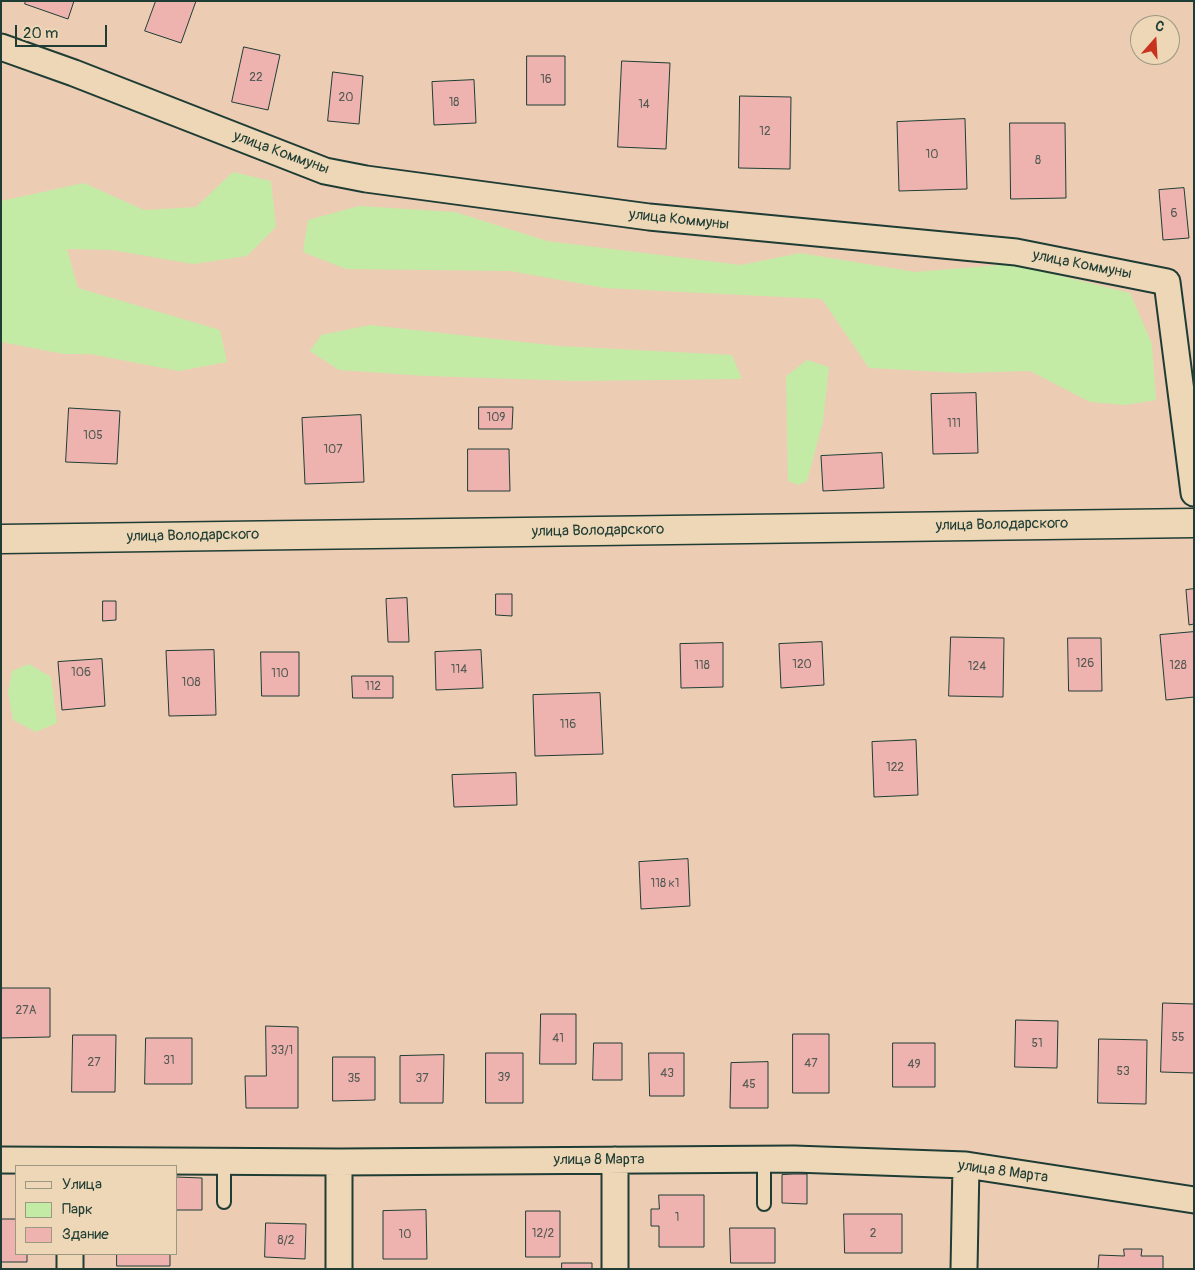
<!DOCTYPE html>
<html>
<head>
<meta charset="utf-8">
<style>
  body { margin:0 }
  #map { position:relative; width:1195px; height:1270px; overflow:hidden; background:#edccb4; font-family:Pangolin,sans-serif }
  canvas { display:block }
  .frame { position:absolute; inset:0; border:2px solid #1f3d34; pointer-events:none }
  .legend { position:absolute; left:15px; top:1165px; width:162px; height:90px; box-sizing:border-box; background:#edd7b6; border:1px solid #9b9982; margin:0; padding:6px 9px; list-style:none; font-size:15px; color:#1f3d34 }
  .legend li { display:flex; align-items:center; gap:10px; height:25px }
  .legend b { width:25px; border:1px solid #9b9982 }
  .north { position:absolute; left:1130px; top:15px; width:50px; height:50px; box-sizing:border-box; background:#edd7b6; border:1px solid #9b9982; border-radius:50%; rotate:19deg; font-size:14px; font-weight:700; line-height:20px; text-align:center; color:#1f3d34 }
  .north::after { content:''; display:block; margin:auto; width:18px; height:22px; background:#c8321e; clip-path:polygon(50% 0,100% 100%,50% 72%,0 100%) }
  .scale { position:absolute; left:15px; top:25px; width:92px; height:22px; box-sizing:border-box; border:2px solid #1f3d34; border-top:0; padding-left:6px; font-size:15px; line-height:18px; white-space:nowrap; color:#1f3d34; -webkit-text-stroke:4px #edd7b6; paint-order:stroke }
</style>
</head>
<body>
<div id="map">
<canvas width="1195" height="1270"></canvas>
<div class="frame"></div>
<ul class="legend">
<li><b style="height:6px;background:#edd7b6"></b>Улица</li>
<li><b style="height:14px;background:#c3eba6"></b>Парк</li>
<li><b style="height:14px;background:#eeb3af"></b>Здание</li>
</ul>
<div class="north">С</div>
<div class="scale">20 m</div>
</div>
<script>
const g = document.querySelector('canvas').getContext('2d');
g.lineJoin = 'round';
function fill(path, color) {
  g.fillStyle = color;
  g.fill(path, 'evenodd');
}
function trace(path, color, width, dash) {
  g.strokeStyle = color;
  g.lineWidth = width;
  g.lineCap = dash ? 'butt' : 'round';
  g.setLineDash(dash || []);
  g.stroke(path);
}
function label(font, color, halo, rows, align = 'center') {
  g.font = font + ' Pangolin,sans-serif';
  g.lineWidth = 4.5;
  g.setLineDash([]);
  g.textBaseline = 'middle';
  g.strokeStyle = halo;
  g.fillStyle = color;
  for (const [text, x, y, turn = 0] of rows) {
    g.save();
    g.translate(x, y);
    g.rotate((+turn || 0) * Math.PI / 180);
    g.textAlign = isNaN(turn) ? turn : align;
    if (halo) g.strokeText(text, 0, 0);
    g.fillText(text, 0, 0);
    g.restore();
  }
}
fill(new Path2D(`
  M 233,172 L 271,181 L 276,227 L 247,256 L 193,264 L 112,250 L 67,249 L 78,288 L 220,330 L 227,362 L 179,371 L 90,354 L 64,354 L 1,342 L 1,201 L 84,183 L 144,210 L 196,207 Z
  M 359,206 L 455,212 L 547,241 L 741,265 L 800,253 L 915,272 L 1012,264 L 1130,293 L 1152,344 L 1156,400 L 1125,405 L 1090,402 L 1030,371 L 962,373 L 869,368 L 822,299 L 605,288 L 510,271 L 346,269 L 303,252 L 308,220 Z
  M 370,325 L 559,346 L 732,355 L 742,379 L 577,381 L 426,376 L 339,370 L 310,351 L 321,335 Z
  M 807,360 L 829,367 L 823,422 L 807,481 L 799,485 L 788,481 L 786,376 Z
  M 29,664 L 51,677 L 57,723 L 36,732 L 13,720 L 8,693 L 12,671 Z`), '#c3eba6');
const building = new Path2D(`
  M 26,1 L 74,1 L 68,19 L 25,4 Z
  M 156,1 L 196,1 L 181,43 L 145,31 Z
  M 244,47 L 280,55 L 268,110 L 232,102 Z
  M 527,56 L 565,56 L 565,105 L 527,105 Z
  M 622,61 L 670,63 L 666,149 L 618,147 Z
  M 333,72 L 363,76 L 359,124 L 328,121 Z
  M 474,80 L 476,123 L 434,125 L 432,82 Z
  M 740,96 L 791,97 L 790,169 L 739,168 Z
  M 965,119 L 967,189 L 899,191 L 897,122 Z
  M 1010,123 L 1065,123 L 1066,198 L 1011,199 Z
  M 1184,188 L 1189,238 L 1163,240 L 1159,190 Z
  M 976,393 L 978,453 L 933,454 L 931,394 Z
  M 479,407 L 513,407 L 512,429 L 479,429 Z
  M 69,408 L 120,411 L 117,464 L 66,462 Z
  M 361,415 L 364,482 L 305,484 L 302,418 Z
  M 468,449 L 509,449 L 510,491 L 468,491 Z
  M 882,453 L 884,488 L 823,491 L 821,456 Z
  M 1194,589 L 1194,624 L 1189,625 L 1186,590 Z
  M 496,594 L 512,594 L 512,616 L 496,615 Z
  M 407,598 L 409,642 L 388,642 L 386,599 Z
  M 103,601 L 116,601 L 116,620 L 103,621 Z
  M 1194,632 L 1194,697 L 1166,700 L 1160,635 Z
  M 951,637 L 1004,638 L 1003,697 L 949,696 Z
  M 1068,638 L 1101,638 L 1102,691 L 1069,691 Z
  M 822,642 L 824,685 L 781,688 L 779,644 Z
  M 723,643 L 723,687 L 681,688 L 680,644 Z
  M 214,650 L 216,715 L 169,716 L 166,651 Z
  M 481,650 L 483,688 L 436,690 L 435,652 Z
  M 261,652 L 299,652 L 299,696 L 262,696 Z
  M 102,659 L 105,706 L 62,710 L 58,662 Z
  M 352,676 L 393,676 L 393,698 L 353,698 Z
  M 600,693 L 603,754 L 535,756 L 533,695 Z
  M 916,740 L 918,795 L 874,797 L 872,742 Z
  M 516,773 L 517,805 L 454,807 L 452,775 Z
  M 688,859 L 690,906 L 641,909 L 639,862 Z
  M 2,988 L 50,988 L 50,1037 L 1,1038 Z
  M 1163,1003 L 1194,1004 L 1194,1073 L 1161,1072 Z
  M 541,1014 L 576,1014 L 576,1064 L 540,1064 Z
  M 1016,1020 L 1058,1021 L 1057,1068 L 1015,1067 Z
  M 266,1026 L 298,1027 L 298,1108 L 246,1108 L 245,1076 L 266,1076 Z
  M 793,1034 L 829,1034 L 829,1093 L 793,1093 Z
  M 73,1035 L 116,1035 L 115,1092 L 72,1092 Z
  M 146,1038 L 192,1038 L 192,1084 L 145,1084 Z
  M 1099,1039 L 1147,1040 L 1146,1104 L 1098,1103 Z
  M 594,1043 L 622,1043 L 622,1080 L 593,1080 Z
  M 893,1043 L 935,1043 L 935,1087 L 893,1087 Z
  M 486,1053 L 523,1053 L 523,1103 L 486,1103 Z
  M 649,1053 L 684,1053 L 684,1096 L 650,1096 Z
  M 444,1055 L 443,1103 L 400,1103 L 400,1056 Z
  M 333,1057 L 375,1057 L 375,1100 L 333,1101 Z
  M 768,1062 L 768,1108 L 730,1108 L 731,1063 Z
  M 794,1174 L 807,1174 L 807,1204 L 782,1203 L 782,1175 Z
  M 176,1177 L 202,1178 L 202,1210 L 176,1210 Z
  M 659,1195 L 704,1195 L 704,1247 L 659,1247 L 659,1226 L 651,1226 L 651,1209 L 659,1209 Z
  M 426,1210 L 427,1259 L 383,1259 L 383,1211 Z
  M 526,1211 L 560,1211 L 560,1257 L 526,1257 Z
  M 844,1214 L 902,1214 L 902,1253 L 845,1253 Z
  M 1,1219 L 16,1219 L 16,1254 L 27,1254 L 27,1262 L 1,1262 Z
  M 266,1223 L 306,1224 L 305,1259 L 265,1257 Z
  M 730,1228 L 775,1228 L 775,1263 L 731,1263 Z
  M 1124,1249 L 1142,1249 L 1141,1256 L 1163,1256 L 1163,1269 L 1098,1269 L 1099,1255 L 1124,1256 Z
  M 117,1254 L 170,1254 L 170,1266 L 117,1266 Z
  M 562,1263 L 592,1263 L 592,1269 L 562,1269 Z`);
fill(building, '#eeb3af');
trace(building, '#1f3d34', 1);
const lane = new Path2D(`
  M 764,1160 L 764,1204
  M 224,1202 L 224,1161`);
const street = new Path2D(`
  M 1,47 L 74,73 L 325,171 L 366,179 L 649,217 L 1016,252 L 1167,282 L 1194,493
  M 1,1160 L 339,1162 L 794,1159 L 966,1165 L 1194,1200
  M 339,1162 L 339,1269
  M 70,1269 L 70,1254
  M 615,1269 L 615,1160
  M 964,1269 L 966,1165`);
const secondary = new Path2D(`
  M 1,539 L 1194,523`);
trace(lane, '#1f3d34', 16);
trace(street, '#1f3d34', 29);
trace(secondary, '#1f3d34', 31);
trace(lane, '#edd7b6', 12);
trace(street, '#edd7b6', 25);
trace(secondary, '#edd7b6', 28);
label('12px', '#535a53', null, [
  ["22",256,78],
  ["16",546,80],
  ["20",346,98],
  ["18",454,103],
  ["14",644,105],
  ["12",765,132],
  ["10",932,155],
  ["8",1038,161],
  ["6",1174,214],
  ["109",496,418],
  ["111",954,424],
  ["105",93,436],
  ["107",333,450],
  ["126",1085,664],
  ["120",802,665],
  ["118",702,666],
  ["128",1178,666],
  ["124",977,667],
  ["114",459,670],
  ["106",81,673],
  ["110",280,674],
  ["108",191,683],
  ["112",373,687],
  ["116",568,725],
  ["122",895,768],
  ["118 к1",665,884],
  ["27А",26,1011],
  ["55",1178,1038],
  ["41",558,1039],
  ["51",1037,1044],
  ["33/1",282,1051],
  ["31",169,1061],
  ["27",94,1063],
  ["47",811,1064],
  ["49",914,1065],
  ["53",1123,1072],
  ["43",667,1074],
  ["39",504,1078],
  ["35",354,1079],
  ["37",422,1079],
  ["45",749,1085],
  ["1",677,1218],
  ["12/2",543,1234],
  ["2",873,1234],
  ["10",405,1235],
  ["8/2",286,1241]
]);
label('15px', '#1f3d34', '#edd7b6', [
  ["улица Коммуны",281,153,20],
  ["улица Коммуны",679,220,6],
  ["улица Коммуны",1082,265,11],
  ["улица Володарского",1002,525,-1],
  ["улица Володарского",598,531,-1],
  ["улица Володарского",193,536,-1],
  ["улица 8 Марта",599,1160],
  ["улица 8 Марта",1003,1172,8]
]);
</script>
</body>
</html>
